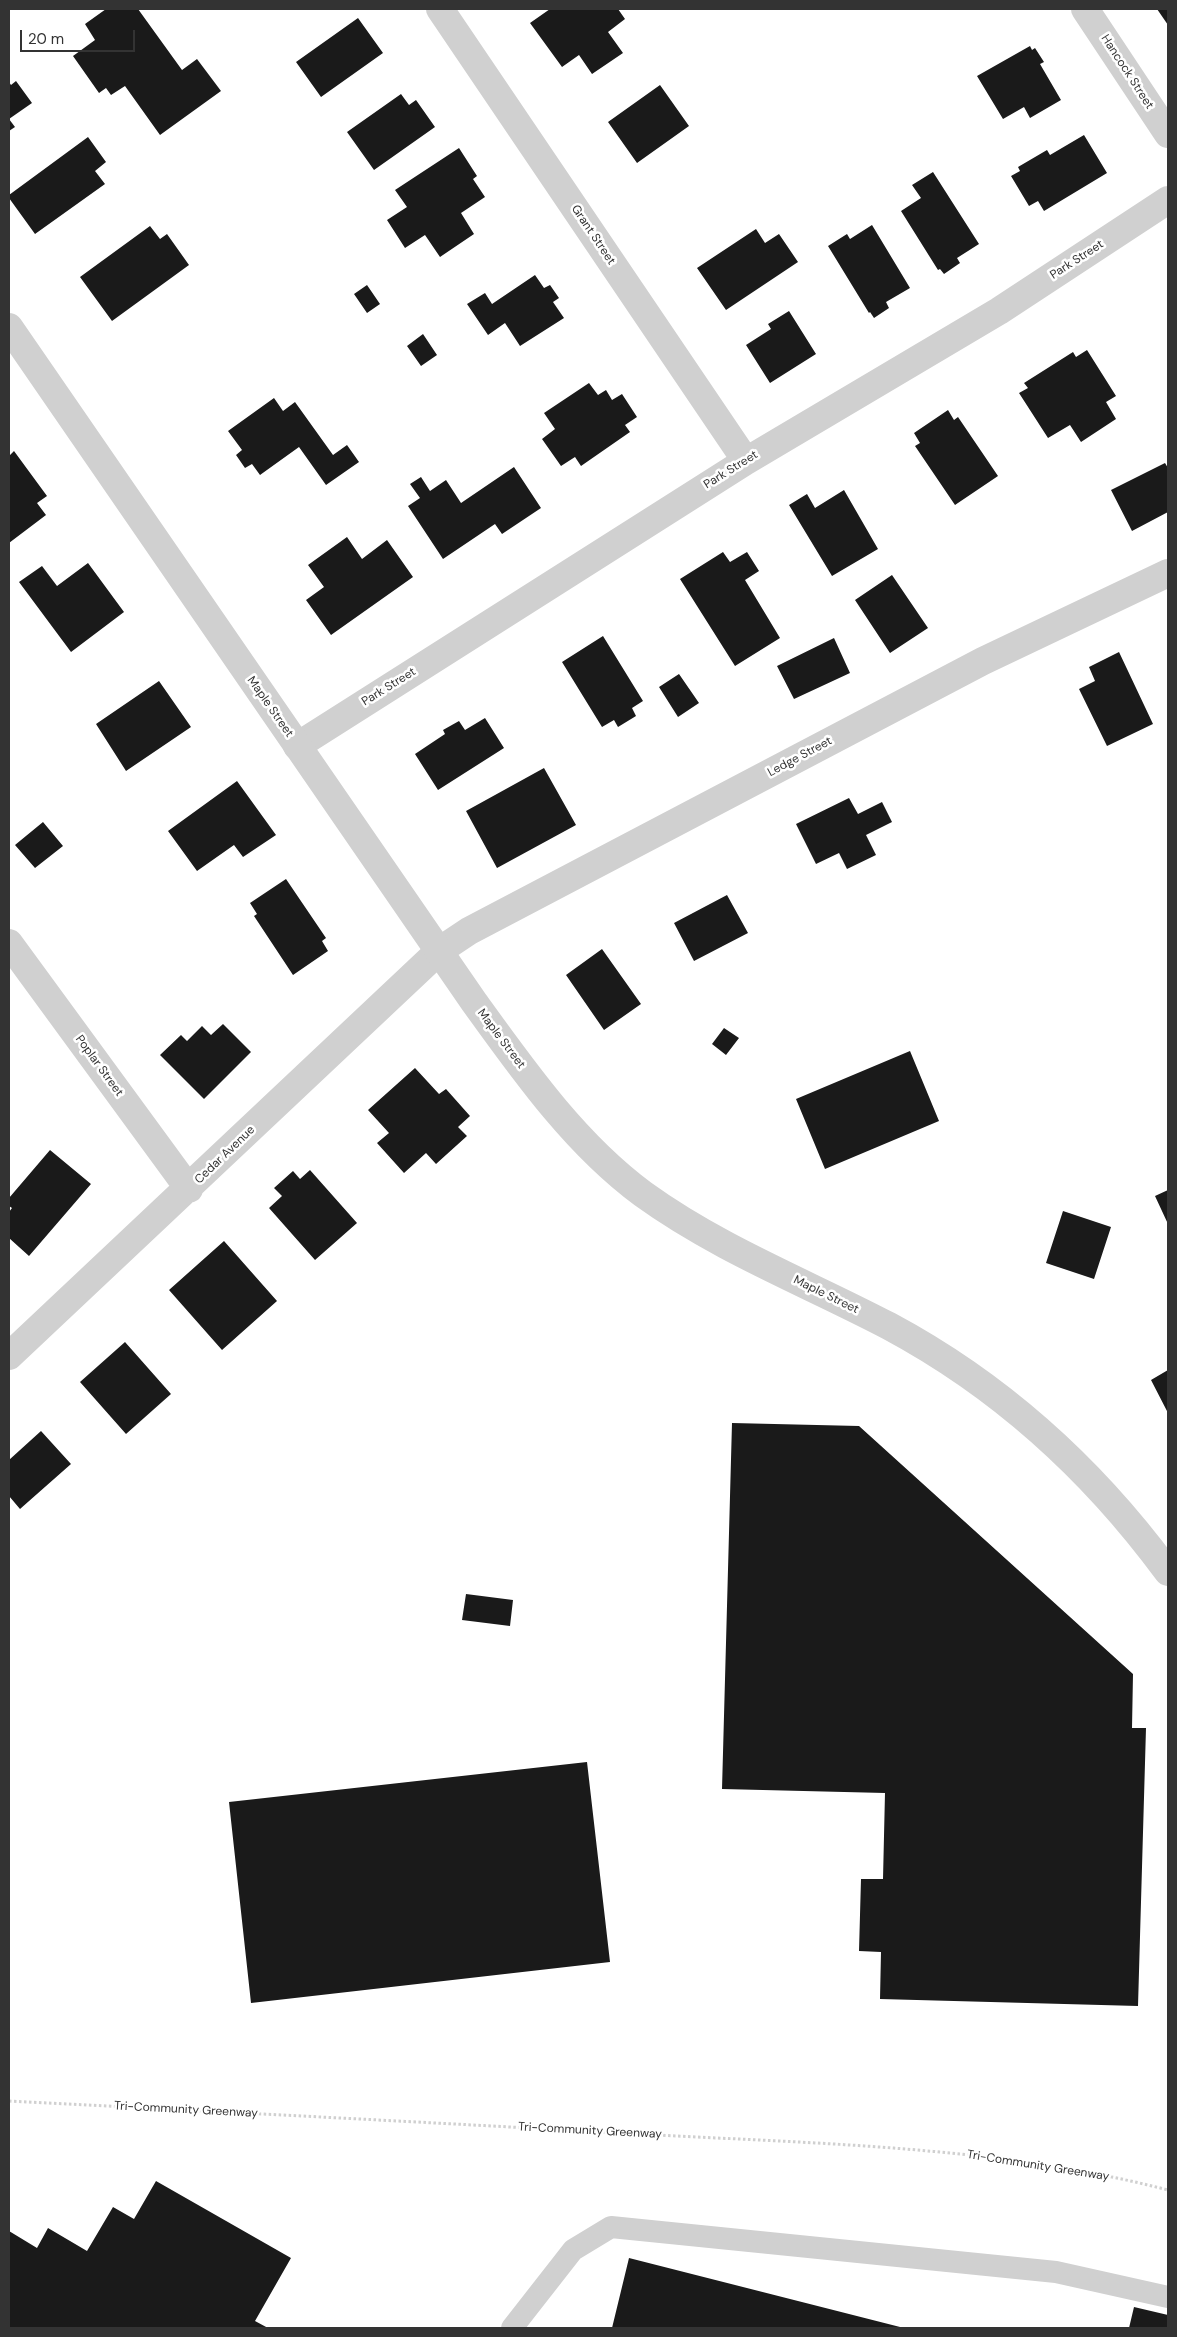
<!DOCTYPE html>
<html>
<head>
<meta charset="utf-8">
<style>
  body { margin:0 }
  #map { position:relative; width:1177px; height:2337px; overflow:hidden; background:#fff; font-family:"DM Sans",sans-serif }
  canvas { display:block }
  .frame { position:absolute; inset:0; border:10px solid #333; pointer-events:none }
  .scale { position:absolute; left:20px; top:30px; width:115px; height:22px; box-sizing:border-box; border:2px solid #333; border-top:0; padding-left:6px; font-size:15px; line-height:18px; white-space:nowrap; color:#333; -webkit-text-stroke:4px #fff; paint-order:stroke }
</style>
</head>
<body>
<div id="map">
<canvas width="1177" height="2337"></canvas>
<div class="frame"></div>
<div class="scale">20 m</div>
</div>
<script>
const g = document.querySelector('canvas').getContext('2d');
g.lineJoin = 'round';
function fill(path, color) {
  g.fillStyle = color;
  g.fill(path, 'evenodd');
}
function trace(path, color, width, dash) {
  g.strokeStyle = color;
  g.lineWidth = width;
  g.lineCap = dash ? 'butt' : 'round';
  g.setLineDash(dash || []);
  g.stroke(path);
}
function label(font, color, halo, rows, align = 'center') {
  g.font = font + ' "DM Sans",sans-serif';
  g.lineWidth = 5;
  g.setLineDash([]);
  g.textBaseline = 'middle';
  g.strokeStyle = halo;
  g.fillStyle = color;
  for (const [text, x, y, turn = 0] of rows) {
    g.save();
    g.translate(x, y);
    g.rotate((+turn || 0) * Math.PI / 180);
    g.textAlign = isNaN(turn) ? turn : align;
    if (halo) g.strokeText(text, 0, 0);
    g.fillText(text, 0, 0);
    g.restore();
  }
}
fill(new Path2D(`
  M 106,9 L 138,9 L 182,70 L 197,59 L 221,91 L 160,135 L 125,86 L 111,95 L 106,88 L 99,93 L 73,56 L 95,40 L 85,24 Z
  M 550,9 L 618,9 L 625,19 L 608,32 L 623,53 L 592,74 L 579,55 L 562,67 L 530,23 Z
  M 1157,9 L 1168,9 L 1168,25 Z
  M 358,18 L 383,53 L 321,97 L 296,62 Z
  M 1030,46 L 1032,50 L 1035,48 L 1044,62 L 1040,64 L 1061,100 L 1030,118 L 1024,107 L 1003,119 L 977,76 Z
  M 16,81 L 32,103 L 9,119 L 15,127 L 9,131 L 9,82 L 11,85 Z
  M 660,85 L 689,126 L 637,163 L 608,122 Z
  M 401,94 L 409,105 L 416,100 L 435,127 L 374,170 L 347,132 Z
  M 1084,135 L 1107,173 L 1044,211 L 1038,201 L 1029,206 L 1011,176 L 1020,171 L 1018,167 L 1047,150 L 1050,155 Z
  M 88,137 L 106,162 L 95,171 L 105,184 L 35,234 L 9,198 L 9,195 Z
  M 459,148 L 477,176 L 473,179 L 485,197 L 461,213 L 474,234 L 440,257 L 425,235 L 405,248 L 387,220 L 407,207 L 395,190 Z
  M 933,172 L 979,244 L 957,258 L 960,263 L 944,274 L 940,269 L 938,270 L 901,211 L 921,198 L 912,185 Z
  M 872,225 L 910,288 L 886,302 L 889,308 L 874,318 L 870,312 L 869,313 L 828,246 L 847,234 L 850,239 Z
  M 150,226 L 160,239 L 167,234 L 189,265 L 112,321 L 80,277 Z
  M 756,229 L 765,243 L 779,234 L 798,262 L 726,310 L 697,268 Z
  M 535,275 L 544,288 L 550,285 L 559,298 L 553,302 L 564,318 L 520,346 L 505,323 L 488,335 L 467,304 L 485,293 L 492,304 Z
  M 367,285 L 380,304 L 367,313 L 354,294 Z
  M 789,311 L 816,354 L 770,383 L 746,345 L 771,329 L 768,324 Z
  M 423,334 L 437,355 L 421,366 L 407,346 Z
  M 1087,350 L 1116,396 L 1106,402 L 1116,419 L 1081,442 L 1070,425 L 1048,438 L 1019,393 L 1028,388 L 1024,383 L 1073,352 L 1076,357 Z
  M 589,383 L 598,395 L 606,390 L 612,400 L 622,394 L 637,417 L 625,425 L 630,432 L 581,466 L 575,457 L 561,466 L 542,439 L 555,429 L 544,413 Z
  M 274,398 L 283,411 L 295,402 L 333,455 L 347,445 L 359,462 L 326,485 L 299,447 L 260,475 L 252,464 L 245,468 L 236,455 L 242,450 L 228,431 Z
  M 948,410 L 954,420 L 958,417 L 998,476 L 955,505 L 915,446 L 920,443 L 914,433 Z
  M 14,451 L 47,496 L 37,503 L 46,515 L 9,543 L 9,456 Z
  M 1165,463 L 1168,468 L 1168,512 L 1132,531 L 1111,490 Z
  M 514,467 L 541,508 L 502,534 L 495,524 L 443,559 L 408,506 L 420,498 L 410,484 L 421,477 L 430,491 L 446,480 L 461,503 Z
  M 844,490 L 878,549 L 832,576 L 789,505 L 807,494 L 815,508 Z
  M 347,537 L 362,559 L 387,540 L 413,577 L 331,635 L 306,600 L 324,587 L 308,565 Z
  M 723,552 L 730,562 L 747,552 L 759,571 L 745,580 L 780,638 L 735,666 L 680,579 Z
  M 88,563 L 124,612 L 71,652 L 19,582 L 42,566 L 57,586 Z
  M 892,575 L 928,628 L 890,653 L 855,600 Z
  M 603,636 L 643,701 L 632,708 L 636,716 L 618,727 L 614,720 L 602,727 L 562,662 Z
  M 834,638 L 850,673 L 794,699 L 777,666 Z
  M 1119,652 L 1153,724 L 1107,746 L 1079,689 L 1095,681 L 1089,667 Z
  M 679,674 L 699,703 L 678,717 L 659,687 Z
  M 159,681 L 191,727 L 126,771 L 96,724 Z
  M 485,718 L 504,748 L 438,790 L 415,754 L 445,734 L 443,730 L 459,721 L 465,730 Z
  M 544,768 L 576,825 L 497,868 L 466,811 Z
  M 237,781 L 276,835 L 243,857 L 234,845 L 197,871 L 168,831 Z
  M 849,798 L 858,814 L 882,802 L 892,822 L 866,835 L 876,855 L 847,869 L 839,853 L 816,864 L 796,824 Z
  M 43,822 L 63,846 L 35,868 L 15,845 Z
  M 286,879 L 326,938 L 322,941 L 328,951 L 293,975 L 254,916 L 257,914 L 250,903 Z
  M 727,895 L 748,933 L 694,961 L 674,923 Z
  M 602,949 L 641,1004 L 604,1030 L 566,975 Z
  M 223,1024 L 251,1052 L 204,1099 L 160,1055 L 181,1035 L 187,1041 L 202,1026 L 211,1035 Z
  M 724,1028 L 739,1038 L 726,1055 L 712,1044 Z
  M 910,1051 L 939,1121 L 825,1169 L 796,1099 Z
  M 415,1068 L 439,1094 L 446,1089 L 470,1116 L 458,1127 L 467,1136 L 436,1164 L 426,1153 L 404,1173 L 377,1143 L 389,1133 L 368,1110 Z
  M 50,1150 L 91,1184 L 29,1256 L 9,1238 L 9,1212 L 12,1208 L 9,1206 L 9,1198 Z
  M 310,1170 L 357,1223 L 315,1260 L 269,1208 L 282,1196 L 274,1188 L 293,1171 L 300,1179 Z
  M 1168,1190 L 1168,1224 L 1155,1196 Z
  M 1063,1211 L 1111,1227 L 1094,1279 L 1046,1263 Z
  M 224,1241 L 277,1301 L 222,1350 L 169,1290 Z
  M 125,1342 L 171,1394 L 126,1434 L 80,1382 Z
  M 1168,1370 L 1168,1413 L 1151,1380 Z
  M 732,1423 L 859,1426 L 1133,1674 L 1132,1728 L 1146,1728 L 1138,2006 L 880,1999 L 881,1952 L 859,1951 L 861,1879 L 883,1879 L 885,1793 L 722,1789 Z
  M 41,1431 L 71,1464 L 20,1509 L 9,1496 L 9,1460 Z
  M 466,1594 L 513,1600 L 510,1626 L 462,1620 Z
  M 587,1762 L 610,1962 L 251,2003 L 229,1802 Z
  M 156,2181 L 291,2258 L 255,2321 L 268,2328 L 9,2328 L 9,2231 L 37,2248 L 48,2228 L 87,2251 L 113,2207 L 134,2219 Z
  M 629,2258 L 904,2328 L 612,2328 Z
  M 1134,2307 L 1168,2315 L 1168,2328 L 1129,2328 Z`), '#1a1a1a');
trace(new Path2D(`
  M 9,2101 C 225,2112 441,2123 657,2135 C 828,2144 1002,2147 1168,2190`), '#d0d0d0', 3, [2.5, 2.5]);
trace(new Path2D(`
  M 512,2328 L 573,2250 L 611,2227 L 1056,2272 L 1168,2297`), '#d0d0d0', 22);
trace(new Path2D(`
  M 440,9 L 746,461
  M 1085,9 L 1168,134
  M 297,746 L 746,461 L 999,311 L 1168,200
  M 9,943 L 189,1189
  M 9,1356 L 439,951 L 469,931 L 983,661 L 1168,573`), '#d0d0d0', 28);
trace(new Path2D(`
  M 9,327 L 474,1002 C 523,1070 575,1144 643,1194 C 719,1249 807,1283 889,1326 C 1001,1386 1093,1470 1168,1572`), '#d0d0d0', 28);
label('12px', '#333', '#fff', [
  ["Hancock Street",1127,72,57],
  ["Grant Street",593,235,56],
  ["Park Street",1077,260,-33],
  ["Park Street",731,470,-32],
  ["Park Street",389,687,-32],
  ["Maple Street",270,707,55],
  ["Ledge Street",800,757,-28],
  ["Maple Street",501,1039,53],
  ["Poplar Street",99,1066,54],
  ["Cedar Avenue",225,1155,-44],
  ["Maple Street",826,1295,26],
  ["Tri-Community Greenway",186,2110,3],
  ["Tri-Community Greenway",590,2131,3],
  ["Tri-Community Greenway",1038,2166,9]
]);
</script>
</body>
</html>
